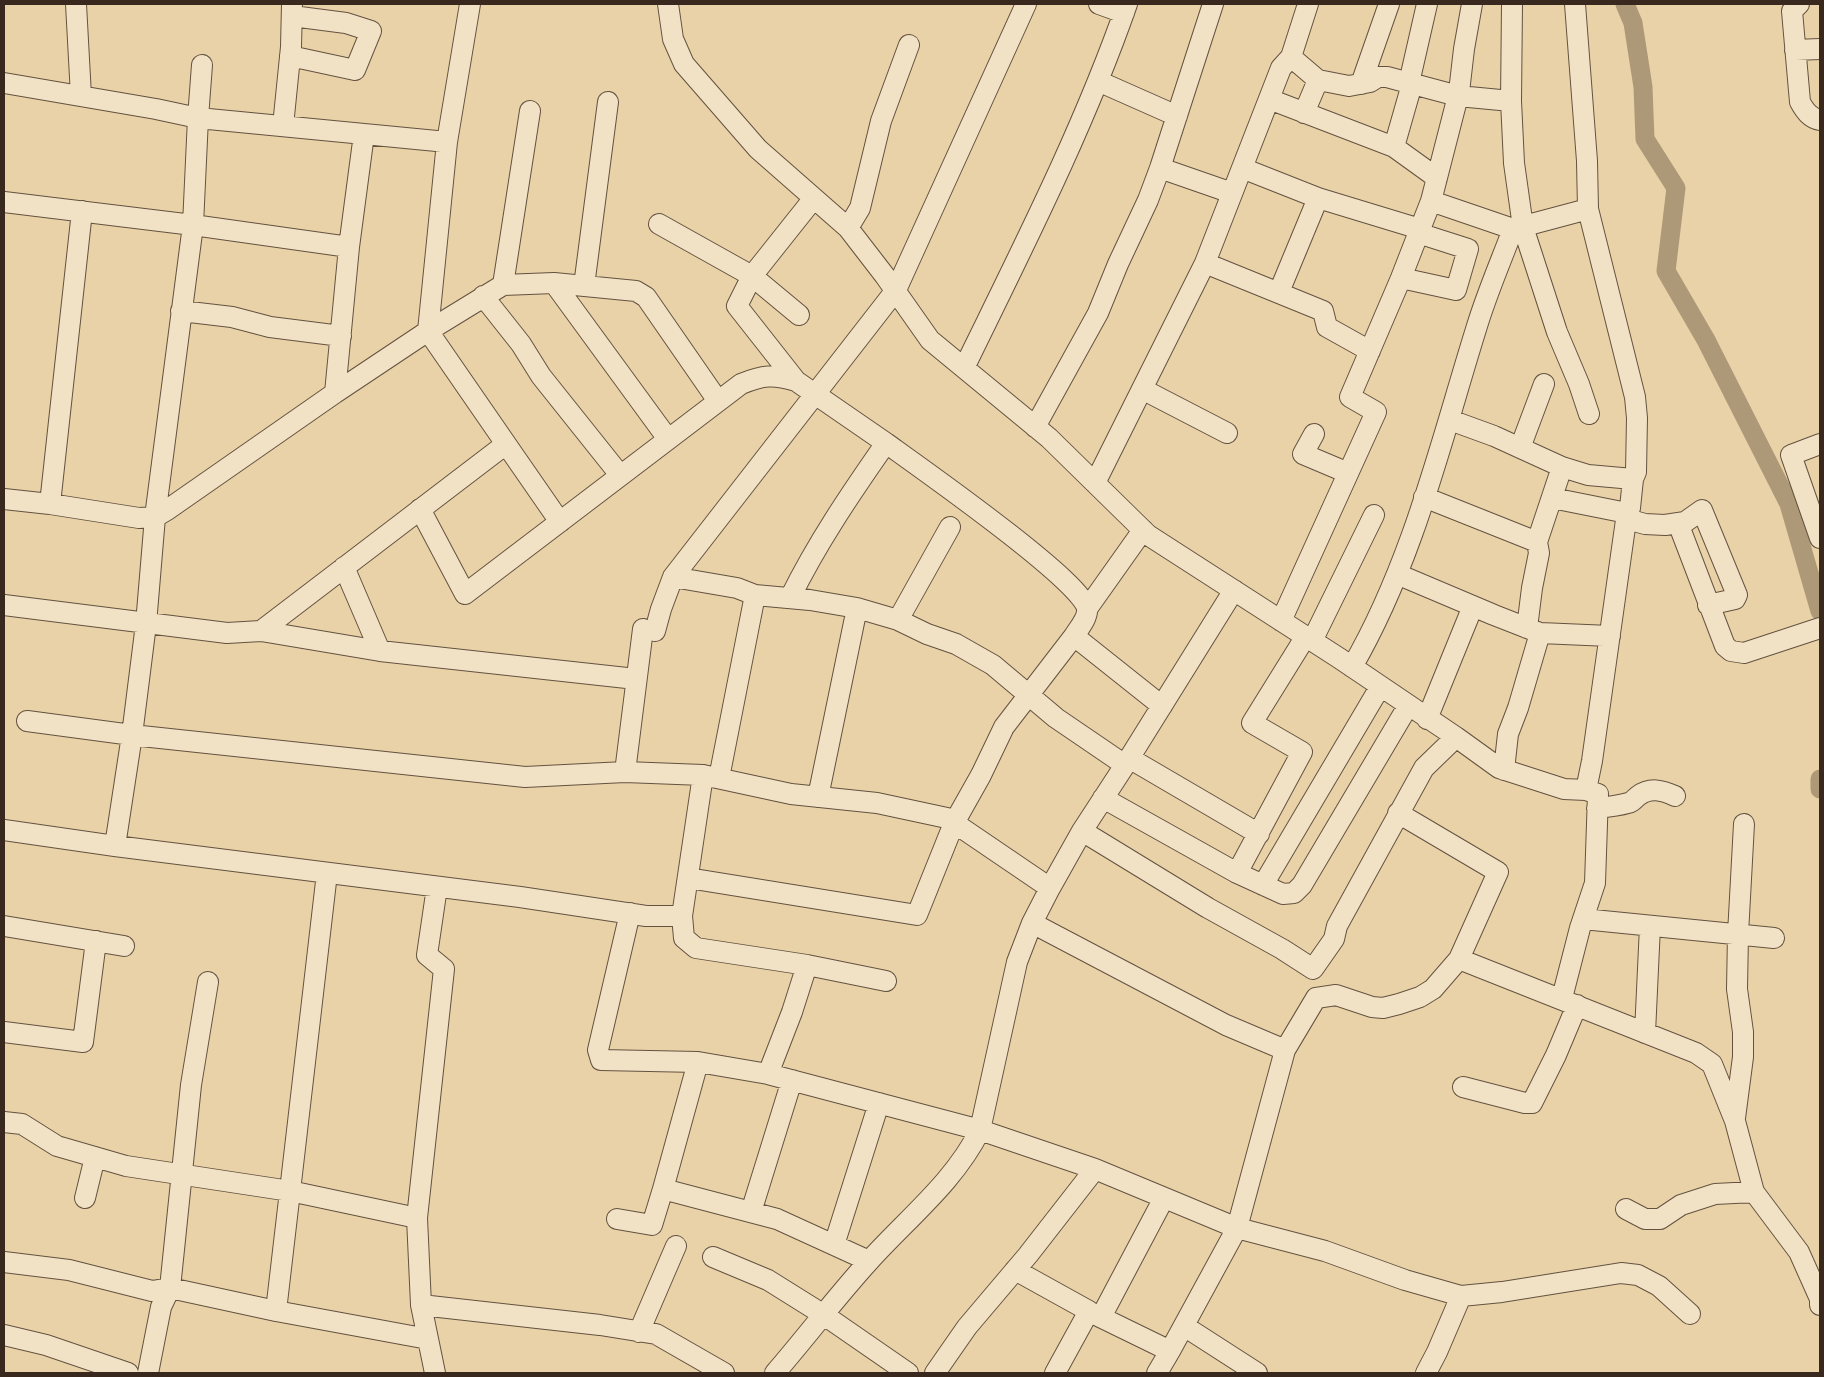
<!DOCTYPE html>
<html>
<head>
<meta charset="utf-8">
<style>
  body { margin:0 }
  #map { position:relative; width:1824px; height:1377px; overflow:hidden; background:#e9d2a7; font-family:"Libre Caslon Text",serif }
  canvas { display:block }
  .frame { position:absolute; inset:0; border:5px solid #38281d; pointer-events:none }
</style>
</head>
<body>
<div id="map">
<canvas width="1824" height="1377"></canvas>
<div class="frame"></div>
</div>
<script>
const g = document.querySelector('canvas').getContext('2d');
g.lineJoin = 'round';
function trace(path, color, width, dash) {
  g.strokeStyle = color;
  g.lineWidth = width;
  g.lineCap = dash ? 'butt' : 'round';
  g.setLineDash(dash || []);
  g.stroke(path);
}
trace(new Path2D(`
  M 1625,4 L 1633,23 L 1643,87 L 1645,139 L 1676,188 L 1666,271 L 1706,340 L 1789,504 L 1820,611
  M 1820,779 L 1820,789`), '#ad9878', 19);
const minor = new Path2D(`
  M 76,4 L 81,96
  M 668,4 L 673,39 L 684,64 L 758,149 L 848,228 L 885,276 L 930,340 L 1049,438 L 1148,535 L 1339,658 L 1456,737 L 1499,768 L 1564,789 L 1586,790 L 1598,794 L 1595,883 L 1580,928 L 1562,998
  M 1099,4 L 1124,13
  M 1512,4 L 1511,101 L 1514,163 L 1523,227 L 1557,332 L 1579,384 L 1589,414
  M 1799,4 L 1792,11 L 1800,102 C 1805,111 1810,118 1820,120
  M 1795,50 L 1820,49
  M 290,56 L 355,70 L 371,31 L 346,23 L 292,16
  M 1291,57 L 1318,80 L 1349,86 L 1370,82 L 1378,77 L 1387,77 L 1458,96 L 1511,101
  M 1098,81 L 1177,116
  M 4,83 L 156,109 L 198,118 L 193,225 L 155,517 L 146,624 L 132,735 L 525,777 L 625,772 L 703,775 L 791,794 L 877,803 L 947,818 L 1050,888 L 1082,831 L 1125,765 L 1056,718 L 993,665 L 956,644 L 927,634 L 898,620 L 857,608 L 810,600 L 755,595 L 719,778
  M 1409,83 L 1427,4
  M 1361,84 L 1389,4
  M 1269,99 L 1394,147 L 1437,178
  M 1304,113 L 1318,80
  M 283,126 L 291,47 L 292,4
  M 364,134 L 447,142
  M 1394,147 L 1412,84
  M 1160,168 L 1232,193
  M 1242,168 L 1318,198 L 1420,229
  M 814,198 L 752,276 L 737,306 L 796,381 L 886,443
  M 1431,201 L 1513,229
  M 4,202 L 193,225 L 349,247 L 364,134 L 198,118 L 202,65
  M 659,224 L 752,276 L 799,315
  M 848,228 L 860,208 L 881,121 L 909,45
  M 349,247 L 335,393 L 428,331 L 447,142 L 470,4
  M 1205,263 L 1323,311 L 1327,327 L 1370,351
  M 1401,278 L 1456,290 L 1468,249 L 1418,233
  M 554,283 L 636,291 L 646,297 L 718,401
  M 503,285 L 530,111
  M 584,286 L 608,102
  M 1279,292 L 1318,198
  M 483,296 L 521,344 L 541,376 L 620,475
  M 181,311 L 232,317 L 270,327 L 341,336
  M 964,368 C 1022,249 1083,130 1127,4
  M 1142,389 L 1227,433
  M 1450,420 L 1494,436 L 1562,467 L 1588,475 L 1633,479 L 1636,472 L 1637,418 L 1635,397 L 1588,209
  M 1035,427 L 1098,313 L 1118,264 L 1148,200 L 1160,168 L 1213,4
  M 1314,434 L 1303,454 L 1348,473
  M 506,444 L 560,522
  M 1820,444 L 1791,455 L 1820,538
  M 1520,448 L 1544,384
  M 1095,483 L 1205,263 L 1281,68 L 1291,57 L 1308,4
  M 1424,497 L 1537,542 L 1562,467
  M 1552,498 L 1627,513 L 1630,508 L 1633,479
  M 4,499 L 50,504 L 139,518 L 155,517 L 167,510 L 335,393
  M 50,504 L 82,211
  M 420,509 L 465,594 L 741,384 C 763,375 773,374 796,381
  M 1678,523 L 1725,646 L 1731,651 L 1744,653 L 1820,628
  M 1397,574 L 1494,615 L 1540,633 L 1610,636
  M 673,577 L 737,588 L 755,595
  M 790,598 C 817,543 851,493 886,443 C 915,464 1085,583 1087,609 C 1088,618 1079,628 1074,636
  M 4,605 L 227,633 L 261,631 L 506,444 L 428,331 L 503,285 L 554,283 L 668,439
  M 1087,609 L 1143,530
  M 898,620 L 950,527
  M 1281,621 L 1376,412 L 1350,397 L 1401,278 L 1431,201 L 1459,92 L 1464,49 L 1472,4
  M 1527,628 L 1532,588 L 1539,553 L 1537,542
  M 261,631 L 380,651 L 344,567
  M 655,631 L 661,609 L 673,577 L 896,290 L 1026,4
  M 1312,641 L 1374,515
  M 380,651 L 636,679
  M 1352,667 C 1413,562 1441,441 1477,326 C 1487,293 1501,261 1513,229 L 1588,209 L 1587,161 L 1575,4
  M 1427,719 L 1473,606
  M 27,721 L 132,735 L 115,846
  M 1129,758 L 1259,834
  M 1125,765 L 1234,590
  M 1504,770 L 1508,734 L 1518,708 L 1540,633
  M 625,772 L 643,629
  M 1586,790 L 1592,761 L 1627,513 L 1634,521 L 1645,524 L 1665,525 L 1685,522 L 1702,510 L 1737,595 L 1735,599 L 1708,605
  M 818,797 L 857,608
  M 1103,798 L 1237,873 L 1283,894 L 1294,893 L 1302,885 L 1408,706
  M 1597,808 C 1608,807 1618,806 1628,803 C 1633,802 1634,799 1638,796 C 1650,787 1662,790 1675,796
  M 1398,813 L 1498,872 L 1459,959 L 1696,1053 L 1712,1064 L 1735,1121 L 1754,1192 L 1715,1194 L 1681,1205 L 1660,1219 L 1645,1219 L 1626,1209
  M 4,830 L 115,846 L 520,897 L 646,916 L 682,916 L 703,775
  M 1082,831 L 1208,908 L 1282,949 L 1313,969 L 1334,939 L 1337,926 L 1424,768 L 1456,737
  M 1237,873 L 1302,752 L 1252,723 L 1306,636
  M 688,878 L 917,915 L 954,823 L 981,775 L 1004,727 L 1074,636 L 1162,706
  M 1263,885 L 1380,687
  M 630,913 L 598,1050 L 601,1060 L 698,1062
  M 682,916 L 684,938 L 696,948 L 807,965 L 792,1012 L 768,1074
  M 1583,919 L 1774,938
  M 1032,923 L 1226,1025 L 1285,1050
  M 4,926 L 124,946
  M 1459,959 L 1433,989 L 1420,997 L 1399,1004 L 1383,1008 L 1372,1007 L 1336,995 L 1316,998 L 1285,1050 L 1237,1228 L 1325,1251 L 1405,1280 L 1461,1296 L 1502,1292 L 1621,1273 L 1638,1275 L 1659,1286 L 1690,1314
  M 807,965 L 886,981
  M 208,982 L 191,1085 L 170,1288 L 276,1311 L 428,1339 L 421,1305 L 417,1218
  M 4,1032 L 83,1042 L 96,941
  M 1645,1033 L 1650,926
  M 1463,1087 L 1525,1103 L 1532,1103 L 1556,1055 L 1577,1005
  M 1735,1118 L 1743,1057 L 1743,1032 L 1737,989 L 1738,934 L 1744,824
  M 4,1122 L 22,1124 L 57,1146 L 126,1166 L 290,1191 L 327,873
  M 1095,1169 L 1237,1228 L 1170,1351
  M 1754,1192 L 1799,1252 L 1820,1299 L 1820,1305
  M 85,1198 L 95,1157
  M 751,1212 L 792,1080
  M 617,1219 L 652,1225 L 663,1189
  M 834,1245 L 879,1103
  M 713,1257 L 768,1280 L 824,1315 L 908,1373
  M 4,1262 L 69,1270 L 152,1291 L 170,1288 L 161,1307 L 148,1373
  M 1015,1270 L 1089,1311 L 1055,1373
  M 421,1305 L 600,1325 L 656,1334 L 724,1373
  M 276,1311 L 290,1191 L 417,1218 L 444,969 L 427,955 L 437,887
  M 1090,1312 L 1170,1351 L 1157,1373
  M 1101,1317 L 1164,1198
  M 1184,1326 L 1257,1373
  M 639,1332 L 676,1246
  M 4,1335 L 46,1345 L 128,1373
  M 428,1339 L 435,1373
  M 775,1373 C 807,1336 837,1296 870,1260 C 908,1218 955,1181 980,1130 L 768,1074 L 698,1062 L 663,1189 L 777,1219 L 869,1261
  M 935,1373 L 967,1327 L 1028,1255 L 1095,1169 L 980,1130 L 1017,962 L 1032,923 L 1050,888
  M 1426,1373 L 1437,1352 L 1461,1296`);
trace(minor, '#645240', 22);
trace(minor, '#f1e2c6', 20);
</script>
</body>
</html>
